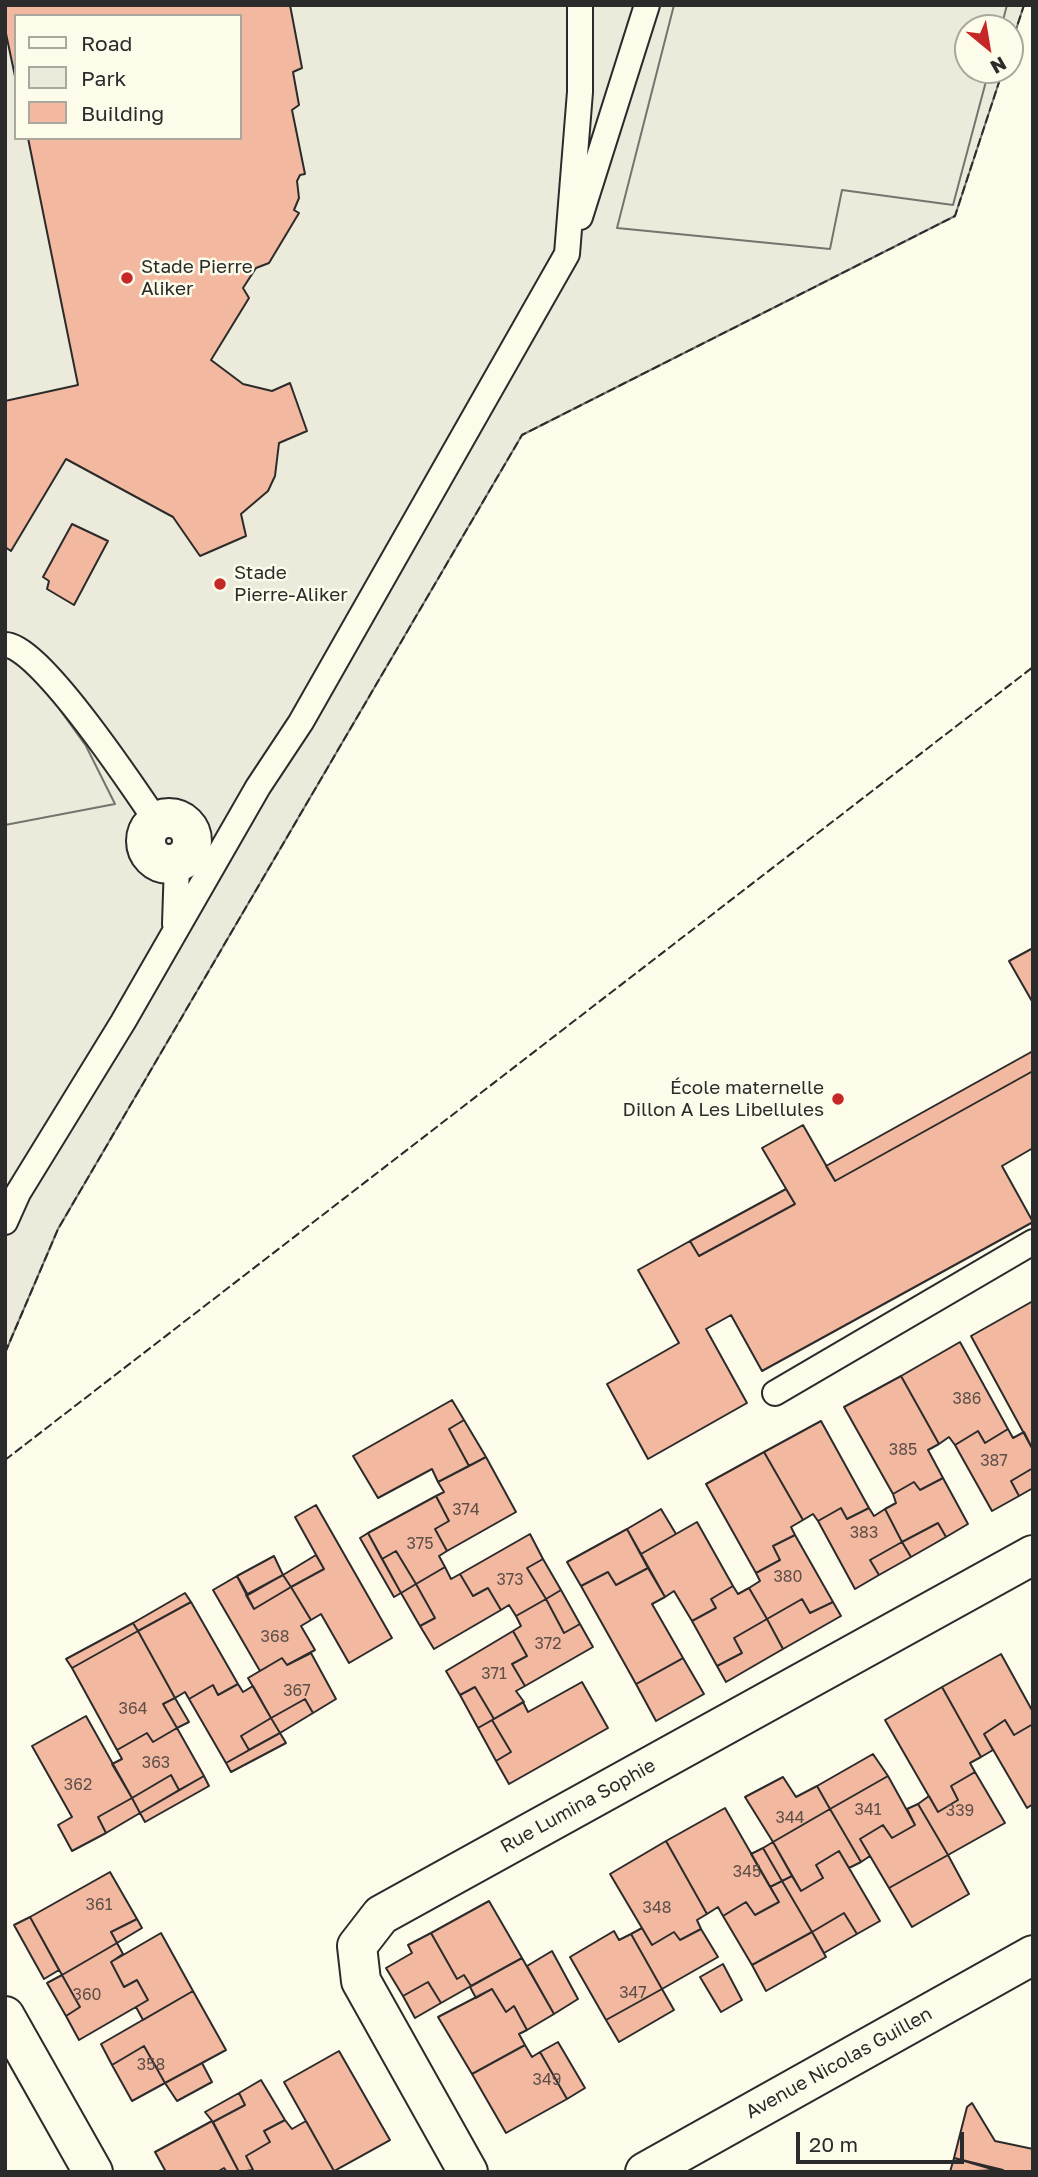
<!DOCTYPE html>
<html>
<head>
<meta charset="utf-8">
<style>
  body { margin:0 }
  #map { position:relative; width:1038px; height:2177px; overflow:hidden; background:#fdfbea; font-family:"Golos Text",sans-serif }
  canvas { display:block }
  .frame { position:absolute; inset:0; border:7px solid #2b2b2b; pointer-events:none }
  .legend { position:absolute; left:14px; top:14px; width:228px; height:126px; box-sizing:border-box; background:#fdfbea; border:2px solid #a9a89e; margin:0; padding:9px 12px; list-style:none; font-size:21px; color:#2b2b2b }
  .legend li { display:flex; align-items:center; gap:14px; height:35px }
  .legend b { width:35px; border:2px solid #a9a89e }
  .north { position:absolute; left:954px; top:14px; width:70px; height:70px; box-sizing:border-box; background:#fdfbea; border:2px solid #a9a89e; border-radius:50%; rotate:150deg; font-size:19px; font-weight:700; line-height:28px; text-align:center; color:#2b2b2b }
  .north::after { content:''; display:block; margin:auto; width:24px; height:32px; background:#c62828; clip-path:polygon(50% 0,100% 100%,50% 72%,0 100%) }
  .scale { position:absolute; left:796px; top:2132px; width:168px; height:32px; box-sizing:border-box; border:4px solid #2b2b2b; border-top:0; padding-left:9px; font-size:21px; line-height:24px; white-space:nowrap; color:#2b2b2b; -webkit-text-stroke:5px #fdfbea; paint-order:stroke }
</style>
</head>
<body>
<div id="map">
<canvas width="1038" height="2177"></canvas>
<div class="frame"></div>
<ul class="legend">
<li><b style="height:9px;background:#fdfbea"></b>Road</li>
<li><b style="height:19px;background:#ecebdb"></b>Park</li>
<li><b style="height:19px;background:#f2b8a0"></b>Building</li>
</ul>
<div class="north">N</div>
<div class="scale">20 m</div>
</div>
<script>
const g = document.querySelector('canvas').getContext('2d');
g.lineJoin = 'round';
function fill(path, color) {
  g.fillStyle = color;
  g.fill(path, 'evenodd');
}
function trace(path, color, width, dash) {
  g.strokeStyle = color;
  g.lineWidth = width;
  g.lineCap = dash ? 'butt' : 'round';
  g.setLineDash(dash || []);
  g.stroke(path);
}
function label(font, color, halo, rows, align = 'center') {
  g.font = font + ' "Golos Text",sans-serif';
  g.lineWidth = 5;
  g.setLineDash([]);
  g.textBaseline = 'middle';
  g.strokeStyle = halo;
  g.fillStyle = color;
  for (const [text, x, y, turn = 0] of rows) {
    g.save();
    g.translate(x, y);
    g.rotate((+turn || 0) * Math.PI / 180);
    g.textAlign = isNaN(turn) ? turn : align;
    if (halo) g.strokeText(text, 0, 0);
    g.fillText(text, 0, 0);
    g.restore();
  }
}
const green = new Path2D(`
  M 5,5 L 1024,5 L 1010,48 L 1010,28 L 968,28 L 968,70 L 1003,70 L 955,216 L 522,435 L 58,1229 L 5,1353 ZM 16,16 L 240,16 L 240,138 L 16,138 Z`);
fill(green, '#ecebdb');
trace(green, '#74746e', 2);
const parking = new Path2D(`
  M 674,5 L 1007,5 L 1001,28 L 968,28 L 968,70 L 989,70 L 953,205 L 842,190 L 830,249 L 617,228 Z
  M 5,651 L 45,689 L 86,746 L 115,804 L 5,825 Z`);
fill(parking, '#eceadb');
trace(parking, '#74746e', 2);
const building = new Path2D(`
  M 5,5 L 290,5 L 302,68 L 293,72 L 299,105 L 292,110 L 305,174 L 300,175 L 297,181 L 299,198 L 294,210 L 299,213 L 269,263 L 256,268 L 243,288 L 249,298 L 211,360 L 243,384 L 272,391 L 290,383 L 307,431 L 279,443 L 275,476 L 268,491 L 241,514 L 246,536 L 200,556 L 173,517 L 66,459 L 11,551 L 5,547 L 5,401 L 78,385 L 28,138 L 240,138 L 240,16 L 16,16 L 16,81 L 5,29 Z
  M 72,524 L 108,541 L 74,605 L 47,589 L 49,581 L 43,577 Z
  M 1033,948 L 1033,1003 L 1009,961 Z
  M 1033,1051 L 1033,1071 L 835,1181 L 826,1166 Z
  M 1033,1071 L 1033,1148 L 1002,1166 L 1033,1222 L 762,1371 L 731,1315 L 706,1329 L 747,1403 L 648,1459 L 607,1384 L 679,1343 L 638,1270 L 690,1241 L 699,1256 L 795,1204 L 762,1148 L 803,1125 L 835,1181 Z
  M 786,1189 L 795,1204 L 699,1256 L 690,1241 Z
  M 1033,1301 L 1033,1450 L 971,1336 Z
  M 960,1342 L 1008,1429 L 985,1443 L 978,1431 L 955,1445 L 949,1437 L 939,1444 L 901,1376 Z
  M 901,1376 L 939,1444 L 928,1450 L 943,1478 L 920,1490 L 914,1482 L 893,1494 L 844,1407 Z
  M 452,1400 L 464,1420 L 449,1429 L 469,1466 L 438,1482 L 432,1469 L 378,1498 L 353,1456 Z
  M 464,1420 L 486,1457 L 469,1466 L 449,1429 Z
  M 821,1421 L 869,1508 L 847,1519 L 841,1508 L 818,1521 L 813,1514 L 803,1520 L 764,1452 Z
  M 1008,1429 L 1013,1438 L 1024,1432 L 1033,1450 L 1033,1468 L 1011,1481 L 1019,1496 L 992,1511 L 955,1445 L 978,1431 L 985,1443 Z
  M 764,1452 L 803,1520 L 791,1527 L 795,1535 L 773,1546 L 780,1560 L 756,1573 L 706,1484 Z
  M 486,1457 L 516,1512 L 447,1551 L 435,1529 L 449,1521 L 436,1496 L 444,1492 L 438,1482 Z
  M 1033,1468 L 1033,1488 L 1019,1496 L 1011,1481 Z
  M 943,1478 L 968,1524 L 946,1537 L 938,1523 L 902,1542 L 885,1509 L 896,1503 L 893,1494 L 914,1482 L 920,1490 Z
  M 436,1496 L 449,1521 L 435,1529 L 447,1551 L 439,1556 L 445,1567 L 416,1584 L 396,1551 L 382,1559 L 368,1533 Z
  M 316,1505 L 392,1638 L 349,1663 L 321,1614 L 311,1620 L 291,1587 L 324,1569 L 295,1517 Z
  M 841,1508 L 847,1519 L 869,1508 L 874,1516 L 885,1509 L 902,1542 L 870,1560 L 879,1575 L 855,1589 L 818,1521 Z
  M 661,1509 L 676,1534 L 641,1554 L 627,1529 Z
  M 697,1522 L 733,1586 L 711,1599 L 716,1608 L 692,1621 L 674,1591 L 665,1597 L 641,1554 Z
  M 938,1523 L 946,1537 L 911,1557 L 902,1542 Z
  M 627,1529 L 648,1568 L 616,1585 L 608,1572 L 581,1586 L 567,1562 Z
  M 368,1533 L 401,1593 L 394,1597 L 360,1538 Z
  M 530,1534 L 543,1559 L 527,1568 L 546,1599 L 516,1616 L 509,1605 L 501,1610 L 488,1588 L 473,1596 L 460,1574 Z
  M 795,1535 L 833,1602 L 810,1613 L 802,1599 L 767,1619 L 749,1588 L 760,1581 L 756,1573 L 780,1560 L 773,1546 Z
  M 902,1542 L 911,1557 L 879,1575 L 870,1560 Z
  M 396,1551 L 416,1584 L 401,1593 L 382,1559 Z
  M 316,1555 L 324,1569 L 291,1587 L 283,1575 Z
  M 274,1556 L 283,1575 L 248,1595 L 237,1576 Z
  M 543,1559 L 561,1590 L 546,1599 L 527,1568 Z
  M 445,1567 L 451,1579 L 460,1574 L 473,1596 L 488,1588 L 501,1610 L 434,1649 L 420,1626 L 435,1618 L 416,1584 Z
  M 648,1568 L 665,1597 L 652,1604 L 683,1658 L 636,1684 L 581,1586 L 608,1572 L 616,1585 Z
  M 283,1575 L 291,1587 L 254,1609 L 246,1595 Z
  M 237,1576 L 254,1609 L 291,1587 L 311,1620 L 301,1626 L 315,1650 L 287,1665 L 282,1658 L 260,1671 L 213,1590 Z
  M 416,1584 L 435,1618 L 420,1626 L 401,1593 Z
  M 733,1586 L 738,1594 L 749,1588 L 767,1619 L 734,1638 L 742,1653 L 717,1666 L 692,1621 L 716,1608 L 711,1599 Z
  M 561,1590 L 580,1624 L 564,1633 L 546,1599 Z
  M 185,1593 L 191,1602 L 138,1631 L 133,1623 Z
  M 546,1599 L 564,1633 L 580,1624 L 593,1647 L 525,1686 L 512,1664 L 527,1656 L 513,1631 L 521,1626 L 516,1616 Z
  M 802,1599 L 810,1613 L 833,1602 L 841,1616 L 783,1649 L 767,1619 Z
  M 191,1602 L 238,1684 L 218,1695 L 213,1685 L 189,1699 L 185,1692 L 175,1698 L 138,1631 Z
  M 767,1619 L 783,1649 L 726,1682 L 717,1666 L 742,1653 L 734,1638 Z
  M 133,1623 L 138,1631 L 72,1668 L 66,1659 Z
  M 138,1631 L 175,1698 L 163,1704 L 177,1728 L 153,1742 L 147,1733 L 117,1750 L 72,1668 Z
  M 513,1631 L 527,1656 L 512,1664 L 525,1686 L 516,1691 L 524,1702 L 494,1719 L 475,1687 L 460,1695 L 446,1671 Z
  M 311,1653 L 336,1699 L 313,1713 L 305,1699 L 271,1718 L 248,1678 L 282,1658 L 287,1665 Z
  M 1001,1654 L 1033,1712 L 1033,1724 L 1014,1735 L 1005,1720 L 984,1734 L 993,1750 L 981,1757 L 942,1687 Z
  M 683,1658 L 704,1694 L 656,1721 L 636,1684 Z
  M 582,1682 L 608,1728 L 509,1784 L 496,1761 L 511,1752 L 492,1720 L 523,1702 L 528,1712 Z
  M 238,1684 L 243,1692 L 253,1686 L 271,1718 L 241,1736 L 249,1750 L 226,1763 L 189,1699 L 213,1685 L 218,1695 Z
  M 475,1687 L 494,1719 L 478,1728 L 460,1695 Z
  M 942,1687 L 981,1757 L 970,1763 L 975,1772 L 951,1786 L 958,1800 L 938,1812 L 885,1720 Z
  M 175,1698 L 189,1722 L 177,1728 L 163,1704 Z
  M 305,1699 L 313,1713 L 280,1733 L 271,1718 Z
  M 86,1716 L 132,1798 L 98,1817 L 106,1833 L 72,1851 L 58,1825 L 72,1817 L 32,1746 Z
  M 271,1718 L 280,1733 L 249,1750 L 241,1736 Z
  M 492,1720 L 511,1752 L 496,1761 L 478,1728 Z
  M 1005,1720 L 1014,1735 L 1033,1724 L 1033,1804 L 1027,1808 L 984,1734 Z
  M 177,1728 L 204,1776 L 179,1790 L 171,1775 L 132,1798 L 112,1764 L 122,1759 L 117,1750 L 147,1733 L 153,1742 Z
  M 280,1733 L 286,1743 L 231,1772 L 226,1763 Z
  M 873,1754 L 888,1776 L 830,1809 L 817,1786 Z
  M 975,1772 L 1005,1823 L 948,1855 L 918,1804 L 929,1796 L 938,1812 L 958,1800 L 951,1786 Z
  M 171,1775 L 179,1790 L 140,1813 L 132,1798 Z
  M 204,1776 L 209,1786 L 145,1822 L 140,1813 Z
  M 888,1776 L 915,1825 L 892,1838 L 883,1825 L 860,1839 L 870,1856 L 861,1862 L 830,1809 Z
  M 783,1777 L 796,1797 L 817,1786 L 830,1809 L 773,1842 L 745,1797 Z
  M 132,1798 L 140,1813 L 106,1833 L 98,1817 Z
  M 918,1804 L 948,1855 L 889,1888 L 860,1839 L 883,1825 L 892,1838 L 915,1825 L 907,1809 Z
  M 725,1808 L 779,1902 L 755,1915 L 746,1902 L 723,1916 L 718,1907 L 707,1914 L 666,1841 Z
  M 830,1809 L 861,1862 L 849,1868 L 839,1851 L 816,1865 L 823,1878 L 801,1891 L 773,1842 Z
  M 666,1841 L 707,1914 L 697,1920 L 701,1929 L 680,1940 L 674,1932 L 652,1945 L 610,1874 Z
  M 773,1842 L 792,1876 L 782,1881 L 763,1848 Z
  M 763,1848 L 782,1881 L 770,1887 L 751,1854 Z
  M 839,1851 L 880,1921 L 857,1934 L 844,1913 L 812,1932 L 782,1881 L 792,1876 L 801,1891 L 823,1878 L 816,1865 Z
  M 948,1855 L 969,1894 L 912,1927 L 889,1888 Z
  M 110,1872 L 137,1919 L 111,1932 L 117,1943 L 62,1975 L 30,1917 Z
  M 782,1881 L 812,1932 L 752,1965 L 723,1916 L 746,1902 L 755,1915 L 779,1902 L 770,1887 Z
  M 489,1901 L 522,1958 L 471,1986 L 464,1975 L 457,1979 L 431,1933 Z
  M 844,1913 L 857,1934 L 824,1953 L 812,1932 Z
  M 30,1917 L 59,1970 L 44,1979 L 14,1925 Z
  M 137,1919 L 142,1928 L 117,1943 L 111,1932 Z
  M 642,1928 L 652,1945 L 674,1932 L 680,1940 L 701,1929 L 718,1957 L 662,1989 L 631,1934 Z
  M 614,1931 L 619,1940 L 631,1934 L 662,1989 L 606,2020 L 570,1957 Z
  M 812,1932 L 826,1957 L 766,1991 L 752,1965 Z
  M 161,1933 L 193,1991 L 143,2020 L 136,2007 L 148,2000 L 137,1980 L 124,1987 L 111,1962 Z
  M 431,1933 L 457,1979 L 464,1975 L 471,1986 L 441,2003 L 428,1982 L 403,1996 L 386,1968 L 412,1953 L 408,1945 Z
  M 117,1943 L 123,1954 L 111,1962 L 124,1987 L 137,1980 L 148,2000 L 79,2040 L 66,2016 L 80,2007 L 62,1975 Z
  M 552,1951 L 578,1999 L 554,2014 L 527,1966 Z
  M 522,1958 L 554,2014 L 527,2030 L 514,2006 L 506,2012 L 492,1989 L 476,1998 L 470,1987 Z
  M 723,1964 L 742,2000 L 721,2012 L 700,1977 Z
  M 62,1975 L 80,2007 L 66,2016 L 47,1983 Z
  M 428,1982 L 441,2003 L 415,2018 L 403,1996 Z
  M 492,1989 L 506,2012 L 514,2006 L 527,2030 L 519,2034 L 525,2045 L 472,2074 L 438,2017 Z
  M 662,1989 L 674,2010 L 619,2042 L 606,2020 Z
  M 193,1991 L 226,2050 L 165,2083 L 144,2046 L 112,2065 L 101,2044 Z
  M 558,2042 L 585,2088 L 567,2099 L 540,2052 Z
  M 525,2045 L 532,2057 L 540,2052 L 567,2099 L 506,2133 L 472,2074 Z
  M 144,2046 L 165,2083 L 132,2101 L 112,2065 Z
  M 339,2051 L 390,2140 L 334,2171 L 284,2082 Z
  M 202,2063 L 212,2082 L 177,2101 L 165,2083 Z
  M 261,2080 L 285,2120 L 264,2131 L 270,2142 L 246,2156 L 253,2170 L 239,2172 L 213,2122 L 245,2105 L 239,2093 Z
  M 239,2093 L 245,2105 L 213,2122 L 205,2112 Z
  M 972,2103 L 995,2141 L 1033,2149 L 1033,2172 L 1002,2172 L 954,2158 L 967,2107 Z
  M 285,2120 L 292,2129 L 306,2121 L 334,2171 L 254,2172 L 246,2156 L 270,2142 L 264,2131 Z
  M 212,2121 L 239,2172 L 227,2172 L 224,2168 L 217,2172 L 166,2172 L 155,2152 Z
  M 954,2158 L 1003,2170 L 950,2172 Z`);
fill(building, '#f2b8a0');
trace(building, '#2b2b2b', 2);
const service = new Path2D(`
  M 580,217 L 647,5
  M 5,645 C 38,643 136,791 157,822
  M 175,924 L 177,864
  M 5,1222 L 18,1193 L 123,1022 L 258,787 L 301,722 L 567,254 L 580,92 L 580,5
  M 775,1393 L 1033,1242`);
const minor = new Path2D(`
  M146 841a23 23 0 1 1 46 0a23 23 0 1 1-46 0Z
  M 5,2016 L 93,2172
  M 468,2172 L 361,1981 L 357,1946 L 381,1915 L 1033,1555
  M 645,2172 L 1033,1955`);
trace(service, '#2b2b2b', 28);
trace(minor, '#2b2b2b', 42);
trace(service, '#fdfbea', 24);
trace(minor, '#fdfbea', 38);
trace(new Path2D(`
  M 1010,48 L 1024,5
  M 5,1353 L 58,1229 L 522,435 L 955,216 L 1003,70
  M 5,1460 L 1033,667`), '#2b2b2b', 2, [9, 3.5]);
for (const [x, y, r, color] of [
  [127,278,7,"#c62828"],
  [220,584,7,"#c62828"],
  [838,1099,7,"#c62828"]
]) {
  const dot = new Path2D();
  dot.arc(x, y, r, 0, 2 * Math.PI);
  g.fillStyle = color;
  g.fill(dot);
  trace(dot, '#fdfbea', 2.5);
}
label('16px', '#5d4e48', null, [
  ["386",967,1399],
  ["385",903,1450],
  ["387",994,1461],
  ["374",466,1510],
  ["383",864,1533],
  ["375",420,1544],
  ["380",788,1577],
  ["373",510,1580],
  ["368",275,1637],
  ["372",548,1644],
  ["371",494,1674],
  ["367",297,1691],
  ["364",133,1709],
  ["363",156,1763],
  ["362",78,1785],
  ["341",868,1810],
  ["339",960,1811],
  ["344",790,1818],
  ["345",747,1872],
  ["361",99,1905],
  ["348",657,1908],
  ["347",633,1993],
  ["360",87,1995],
  ["358",151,2065],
  ["349",547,2080]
]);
label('19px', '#2b2b2b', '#fdfbea', [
  ["Stade Pierre",141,267],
  ["Aliker",141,289],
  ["Stade",234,573],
  ["Pierre-Aliker",234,595],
  ["École maternelle",824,1088,"right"],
  ["Dillon A Les Libellules",824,1110,"right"]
], 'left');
label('19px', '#2b2b2b', '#fdfbea', [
  ["Rue Lumina Sophie",578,1806,-29],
  ["Avenue Nicolas Guillen",839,2063,-29]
]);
</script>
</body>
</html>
